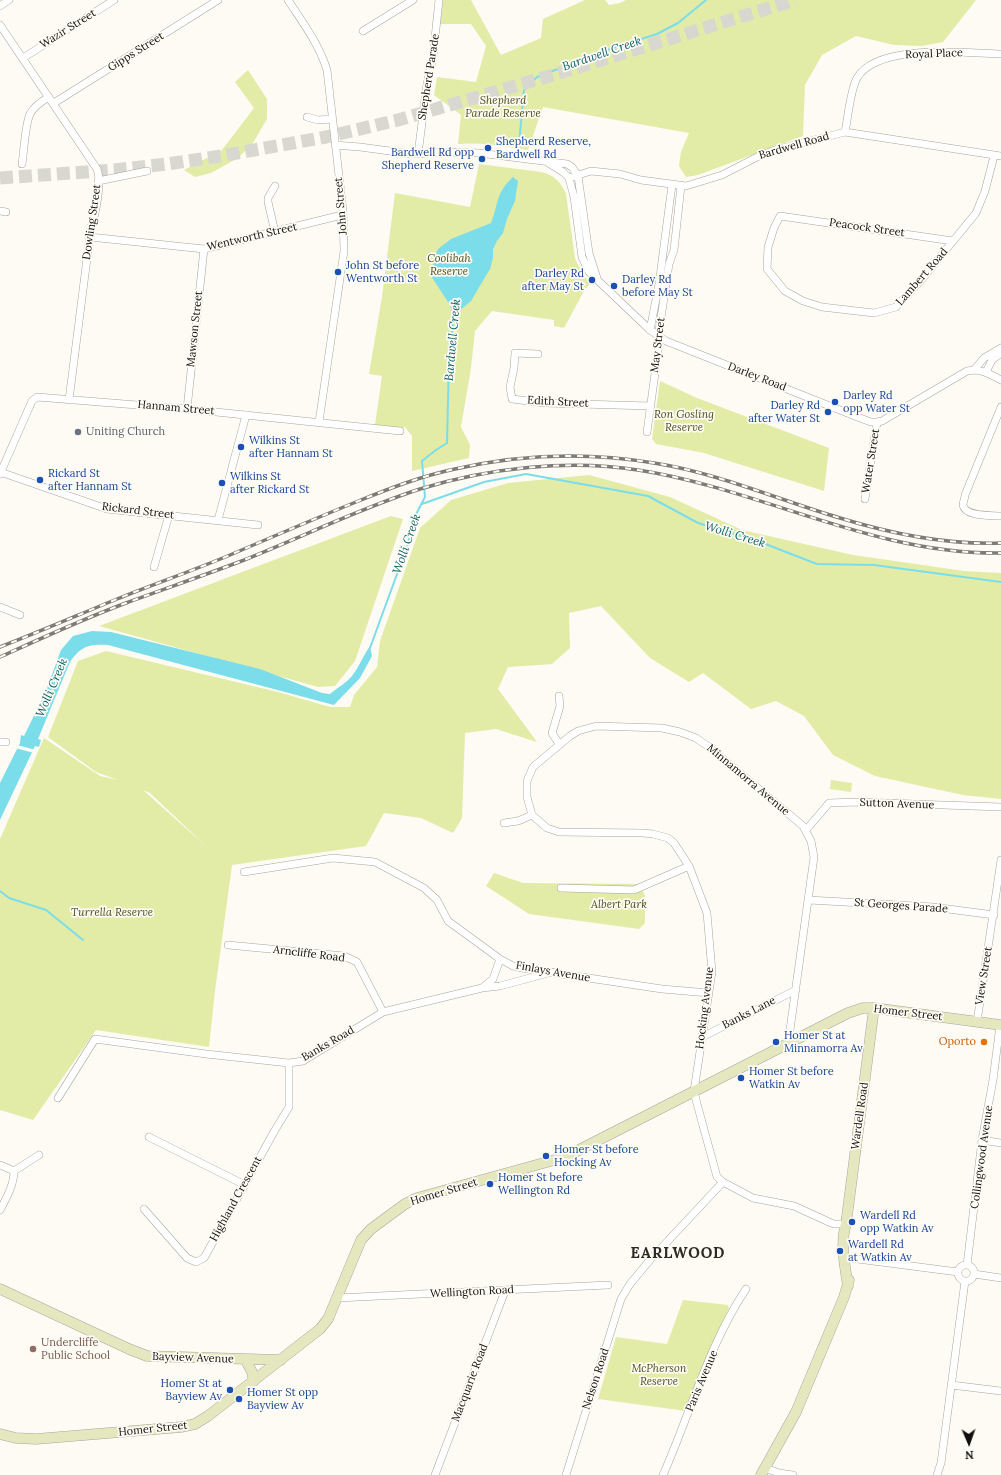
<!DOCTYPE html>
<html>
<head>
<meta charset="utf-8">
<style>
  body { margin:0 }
  #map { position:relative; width:1001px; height:1475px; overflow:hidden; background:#fdfbf3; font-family:Lora,serif }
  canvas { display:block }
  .north { position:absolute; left:949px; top:1423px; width:40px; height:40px; -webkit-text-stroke:3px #fdfbf3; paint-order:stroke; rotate:178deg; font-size:11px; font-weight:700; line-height:16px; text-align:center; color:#100f0c }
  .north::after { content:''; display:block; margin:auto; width:14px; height:18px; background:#100f0c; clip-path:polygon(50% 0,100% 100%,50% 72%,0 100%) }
</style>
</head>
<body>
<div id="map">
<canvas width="1001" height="1475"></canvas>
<div class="north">N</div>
</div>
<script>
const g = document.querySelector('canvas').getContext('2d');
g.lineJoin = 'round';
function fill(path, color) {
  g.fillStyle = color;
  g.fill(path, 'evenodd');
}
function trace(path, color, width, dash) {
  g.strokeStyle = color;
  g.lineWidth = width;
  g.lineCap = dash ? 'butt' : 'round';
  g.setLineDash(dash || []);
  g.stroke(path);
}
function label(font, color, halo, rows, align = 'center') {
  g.font = font + ' Lora,serif';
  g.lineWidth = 3.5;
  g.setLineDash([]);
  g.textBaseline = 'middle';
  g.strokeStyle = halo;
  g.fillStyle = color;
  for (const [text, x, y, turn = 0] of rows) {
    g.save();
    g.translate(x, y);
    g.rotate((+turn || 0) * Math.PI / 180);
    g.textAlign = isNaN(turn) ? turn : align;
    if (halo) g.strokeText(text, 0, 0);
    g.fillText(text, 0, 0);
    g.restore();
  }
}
fill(new Path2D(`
  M 443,0 L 471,0 L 501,55 L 541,38 L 543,19 L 585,0 L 605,0 L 609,5 L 620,3 L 626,0 L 976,0 L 943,42 L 922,46 L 894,45 L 856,36 L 822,55 L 805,85 L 803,136 L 698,175 L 686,177 L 679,166 L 681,152 L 689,133 L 543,107 L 528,150 C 504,146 482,142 458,144 L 461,115 L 434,95 L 437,77 L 476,82 L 486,46 L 471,24 L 440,24 Z
  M 248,70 L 267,99 L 267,119 L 253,143 L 238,158 L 211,173 L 195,177 L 184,170 L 222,150 L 254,108 L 235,82 Z
  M 479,164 L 541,172 C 554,175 561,182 566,194 L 575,258 L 579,267 L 590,284 L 584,291 L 564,328 L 554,326 L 554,320 L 492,311 L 475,331 L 471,368 L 461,427 L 470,445 L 469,458 L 412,471 L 412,436 L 405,427 C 395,429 385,430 375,425 L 382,376 L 369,374 L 382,297 L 395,193 L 470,207 Z
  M 660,381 L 697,398 L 829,448 L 824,491 L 704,453 L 656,444 L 652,439 Z
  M 589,475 L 670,497 L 742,530 L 853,555 L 964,571 L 1001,573 L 1001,799 L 963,795 L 875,776 L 833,755 L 804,716 L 776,701 L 751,709 L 703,673 L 689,682 L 650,658 L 601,606 L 569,613 L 570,648 L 552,664 L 508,667 L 498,689 L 537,742 L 496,729 L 465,733 L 462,818 L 453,833 L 421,818 L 384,813 L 366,846 L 232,865 L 215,991 L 209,1047 L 96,1030 L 33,1120 L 0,1110 L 0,839 L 44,738 L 100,776 L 118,780 L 96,772 L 48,737 L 78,661 L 106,651 L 278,692 L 330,707 L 350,707 L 354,695 L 377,667 L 380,641 L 420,528 L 451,500 L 508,483 ZM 143,790 L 150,793 L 208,848 Z
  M 391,516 L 403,519 L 355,661 L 335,686 L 318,687 L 99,626 Z
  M 831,780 L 852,783 L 851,792 L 830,789 Z
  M 494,873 L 523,883 L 640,884 L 645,896 L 645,923 L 639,929 L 529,914 L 486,886 Z
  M 683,1300 L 728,1305 L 729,1308 L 686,1411 L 598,1399 L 616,1337 L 667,1344 Z`), '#e2eca7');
fill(new Path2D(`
  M 513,177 L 518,181 L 515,201 L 507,219 L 503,233 L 497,241 L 493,249 L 493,258 L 490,269 L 471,301 L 453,316 L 450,305 L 431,276 L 434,258 L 438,249 L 451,239 L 491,223 C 499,203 495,194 513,177 Z
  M 92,631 L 111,632 L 260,669 L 322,693 L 330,694 C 337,688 346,683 352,676 C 359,667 363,656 370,646 L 372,656 L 360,678 L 334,705 L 108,645 C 89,644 81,646 70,662 L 38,739 L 41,740 L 39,747 L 35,746 L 0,820 L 0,783 L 20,743 L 21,735 L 24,736 L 46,691 L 61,650 L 73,636 Z`), '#7cddea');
fill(new Path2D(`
  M 17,745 L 36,750 L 34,753 L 15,748 Z`), '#fdfbf3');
trace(new Path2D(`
  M 519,144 L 524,90 L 537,77 L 610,49 L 657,34 L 678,23 L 706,0
  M 422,504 L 484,482 L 526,474 L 648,496 L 698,523 L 755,540 L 817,564 L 874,565 L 1001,582
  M 370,648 L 408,544 L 412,522 L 425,497 L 422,461 L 436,450 L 447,443 L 449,359 L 454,314
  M 0,891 L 9,898 L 46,910 L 83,940`), '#7cddea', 2);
trace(new Path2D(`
  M 0,178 L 114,170 L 167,164 L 221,156 L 326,137 L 398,120 L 546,77 L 795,0`), '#d9d8d0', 13, [13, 6]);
const street = new Path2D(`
  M 288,0 C 303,23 319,44 327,70 L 343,211 L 344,251 L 319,422
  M 0,6 L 9,0
  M 0,25 L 97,169 C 102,182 96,213 91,227 L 69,400
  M 363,31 L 413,0
  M 23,58 L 114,0
  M 54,103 L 218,0
  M 307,117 L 318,120 L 332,119
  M 845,132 C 848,118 850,91 857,78 C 877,43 966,53 1001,54
  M 335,145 L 360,147 L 412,154 L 451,152 L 479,153 L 567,164 L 572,167 L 578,176 L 589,253 L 597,278
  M 418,154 L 427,84 L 433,57 L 439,0
  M 547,162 L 563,172 L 569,178 L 574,197 L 582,257 L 589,272 L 650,330 L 666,341 L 860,418 L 871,422 L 877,422 L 882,421 L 967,371 C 980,368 990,374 1001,380
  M 22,164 C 24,151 25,125 30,114 C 34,106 42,101 49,97
  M 569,178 L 591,171 L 620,174 L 641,180 L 686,186 L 722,175 L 759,156 L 775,150 L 845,132 L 1001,156
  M 98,181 L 147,171
  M 275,186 L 268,198 L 268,202 L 275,232
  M 0,211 L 6,212
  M 90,237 L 204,249 L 342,215
  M 953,241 L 780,216 L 774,228 L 768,247 L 767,269 L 785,291 L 803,301 L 822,307 L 874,313 L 896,307 L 922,279 L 976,213 L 985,191 L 994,156
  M 650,330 L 659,284 L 672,185
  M 538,354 L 515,353 L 514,368 L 510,387 L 512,399 L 545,403 L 651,406
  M 974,370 L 984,358 L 1001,348
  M 986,372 L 992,360 L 1001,353
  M 1001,407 L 965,495 C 965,498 963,502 963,505 C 965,517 991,515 1001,516
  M 187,409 L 204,249
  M 647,432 L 659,344 L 659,331 L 669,264 L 674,250 L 681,186
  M 0,470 L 3,473 L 107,509 L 258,525
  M 0,474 L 32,401 L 37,397 L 187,409 L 400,431
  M 865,499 L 877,422
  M 218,520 L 246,415
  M 154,567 L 169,515
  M 0,607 L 20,615
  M 559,696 L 560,706 L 552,733 L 559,744
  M 0,742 L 6,742
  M 504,823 L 518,821 L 532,815
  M 806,830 L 829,803 L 857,802 L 1001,807
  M 244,872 L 333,858 L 375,862 L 424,888 L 437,900 L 448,921 L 500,959 L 513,966 L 522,968 L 662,989 L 709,993
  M 561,888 L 634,890 L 689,866
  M 809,900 L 933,907 L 994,915
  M 228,945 L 344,956 L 357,962 L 383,1012
  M 482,988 L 493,979 L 500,959
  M 977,1022 L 1001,860
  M 702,1037 L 796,990
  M 788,1044 L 814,857 L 811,841 L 803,826 L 709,747 L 696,738 L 680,732 L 662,728 L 596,726 L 578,731 L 570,736 L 533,767 L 527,781 L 527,797 L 532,815 L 547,828 L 559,832 L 643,833 L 653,834 L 668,838 L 674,843 L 689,866 L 707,913 L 712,972 L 694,1091 L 696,1100 L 717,1177 L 723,1182 L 753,1198 L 794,1206 L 829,1222 L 834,1224 L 846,1224
  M 58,1098 L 95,1039 L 206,1054 L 289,1063 L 303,1061 L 383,1012 L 482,988 L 500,986 L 552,972
  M 149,1137 L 245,1185
  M 982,1140 L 1001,1143
  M 0,1165 L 14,1171
  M 144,1209 L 187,1258 L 196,1262 L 204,1258 L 275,1130 L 289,1107 L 289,1063
  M 0,1210 C 6,1199 14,1185 14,1171 L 39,1155
  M 850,1258 L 958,1272
  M958 1273a8 8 0 1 1 16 0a8 8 0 1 1-16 0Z
  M 967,1265 L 982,1140 L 993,1080 L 1000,1025
  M 974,1274 L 1001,1278
  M 337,1298 L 608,1285
  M 951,1385 L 1001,1391
  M 765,1468 L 779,1473 L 793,1475
  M 435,1475 L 505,1291
  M 566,1475 L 621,1299 L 630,1284 L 650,1260 L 723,1182
  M 663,1475 C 690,1414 709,1344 746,1289
  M 937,1475 L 941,1463 L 965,1281`);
const secondary = new Path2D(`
  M 848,1286 C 845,1267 840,1243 846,1224 L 874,1008
  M 0,1289 L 129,1349 L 147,1356 L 281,1360
  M 245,1359 L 252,1372 L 254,1381
  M 0,1434 L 16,1438 L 36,1439 L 181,1427 L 195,1424 L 208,1416 L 320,1329 L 328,1319 L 361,1240 L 371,1229 L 405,1204 L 417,1198 L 558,1159 L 571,1154 L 848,1013 L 863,1008 L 874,1008 L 1001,1025
  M 761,1475 L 796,1412 L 844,1297 L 849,1280`);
trace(street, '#a7a59e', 8);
trace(secondary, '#a7a59e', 11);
trace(street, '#fff', 7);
trace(secondary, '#e5e8bf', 10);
const rail = new Path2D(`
  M 0,647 C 39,632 78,615 117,599 C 154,584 192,571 230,555 C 272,537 314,519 356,502 C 388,489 421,476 455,469 C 521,454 588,452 654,463 C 718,473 779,500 840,518 C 892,534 947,545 1001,543
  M 0,657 C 42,638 83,619 126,603 C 164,589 202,576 239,562 C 300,538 358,509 420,489 C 488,468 568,459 638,470 C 761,489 874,555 1001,553`);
trace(rail, '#7c7b76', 3.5);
trace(rail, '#fdfbf3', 2, [6]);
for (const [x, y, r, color] of [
  [488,148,4,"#1a4fb4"],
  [482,159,4,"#1a4fb4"],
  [338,272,4,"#1a4fb4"],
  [592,280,4,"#1a4fb4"],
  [614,286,4,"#1a4fb4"],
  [835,402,4,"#1a4fb4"],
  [828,412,4,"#1a4fb4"],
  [78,432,4,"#6b7280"],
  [241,447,4,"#1a4fb4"],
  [40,480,4,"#1a4fb4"],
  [222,483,4,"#1a4fb4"],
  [776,1042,4,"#1a4fb4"],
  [984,1042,4,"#e8710a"],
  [741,1078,4,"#1a4fb4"],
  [546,1156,4,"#1a4fb4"],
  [490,1184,4,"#1a4fb4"],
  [852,1222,4,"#1a4fb4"],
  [840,1251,4,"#1a4fb4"],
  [33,1349,4,"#8d6e63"],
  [230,1390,4,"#1a4fb4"],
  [239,1399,4,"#1a4fb4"]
]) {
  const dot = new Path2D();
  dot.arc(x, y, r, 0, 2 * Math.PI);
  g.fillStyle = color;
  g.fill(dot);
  trace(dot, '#fdfbf3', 1.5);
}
label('11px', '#100f0c', '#fdfbf3', [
  ["Wazir Street",68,29,-32],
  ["Gipps Street",136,52,-32],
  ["Royal Place",934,54,-2],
  ["Shepherd Parade",429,77,-81],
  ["Bardwell Road",794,146,-16],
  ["John Street",341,206,-95],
  ["Dowling Street",92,222,-82],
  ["Peacock Street",867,228,8],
  ["Wentworth Street",252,237,-13],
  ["Lambert Road",922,277,-49],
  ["Mawson Street",195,329,-84],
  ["May Street",658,345,-83],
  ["Darley Road",757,377,21],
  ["Edith Street",558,402,3],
  ["Hannam Street",176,408,5],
  ["Water Street",871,461,-81],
  ["Rickard Street",138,511,7],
  ["Minnamorra Avenue",748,780,40],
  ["Sutton Avenue",897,804,2],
  ["St Georges Parade",901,906,4],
  ["Arncliffe Road",309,954,7],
  ["Finlays Avenue",553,972,10],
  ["View Street",984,976,-81],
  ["Hocking Avenue",705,1008,-83],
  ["Banks Lane",749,1013,-27],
  ["Homer Street",908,1013,7],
  ["Banks Road",328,1044,-30],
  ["Wardell Road",860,1116,-82],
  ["Collingwood Avenue",982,1157,-82],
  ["Homer Street",444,1192,-17],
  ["Highland Crescent",236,1199,-61],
  ["Wellington Road",472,1292,-3],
  ["Bayview Avenue",193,1358,2],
  ["Nelson Road",596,1379,-72],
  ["Paris Avenue",702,1381,-67],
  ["Macquarie Road",470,1383,-69],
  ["Homer Street",153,1429,-6]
]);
label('italic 11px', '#4a501c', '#fdfbf3', [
  ["Shepherd",503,101],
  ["Parade Reserve",503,114],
  ["Coolibah",449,259],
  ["Reserve",449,272],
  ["Ron Gosling",684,415],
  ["Reserve",684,428],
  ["Albert Park",619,905],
  ["Turrella Reserve",112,913],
  ["McPherson",659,1369],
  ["Reserve",659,1382]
]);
label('11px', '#164399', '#fdfbf3', [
  ["Shepherd Reserve,",496,142],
  ["Bardwell Rd",496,155],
  ["Bardwell Rd opp",474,153,"right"],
  ["Shepherd Reserve",474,166,"right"],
  ["John St before",346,266],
  ["Wentworth St",346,279],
  ["Darley Rd",584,274,"right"],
  ["after May St",584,287,"right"],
  ["Darley Rd",622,280],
  ["before May St",622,293],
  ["Darley Rd",843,396],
  ["opp Water St",843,409],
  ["Darley Rd",820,406,"right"],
  ["after Water St",820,419,"right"],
  ["Wilkins St",249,441],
  ["after Hannam St",249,454],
  ["Rickard St",48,474],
  ["after Hannam St",48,487],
  ["Wilkins St",230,477],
  ["after Rickard St",230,490],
  ["Homer St at",784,1036],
  ["Minnamorra Av",784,1049],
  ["Homer St before",749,1072],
  ["Watkin Av",749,1085],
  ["Homer St before",554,1150],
  ["Hocking Av",554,1163],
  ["Homer St before",498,1178],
  ["Wellington Rd",498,1191],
  ["Wardell Rd",860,1216],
  ["opp Watkin Av",860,1229],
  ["Wardell Rd",848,1245],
  ["at Watkin Av",848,1258],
  ["Homer St at",222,1384,"right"],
  ["Bayview Av",222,1397,"right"],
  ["Homer St opp",247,1393],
  ["Bayview Av",247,1406]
], 'left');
label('11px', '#5b616d', '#fdfbf3', [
  ["Uniting Church",86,432]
], 'left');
label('11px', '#c56008', '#fdfbf3', [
  ["Oporto",976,1042]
], 'right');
label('11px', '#785e54', '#fdfbf3', [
  ["Undercliffe",41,1343],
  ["Public School",41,1356]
], 'left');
label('italic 12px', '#0e616b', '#fdfbf3', [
  ["Bardwell Creek",602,54,-19],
  ["Bardwell Creek",453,340,-85],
  ["Wolli Creek",735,535,17],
  ["Wolli Creek",407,544,-71],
  ["Wolli Creek",52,688,-67]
]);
g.letterSpacing = '1px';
label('bold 15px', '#2c2a24', '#fdfbf3', [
  ["EARLWOOD",678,1254]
]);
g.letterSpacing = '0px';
</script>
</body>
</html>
